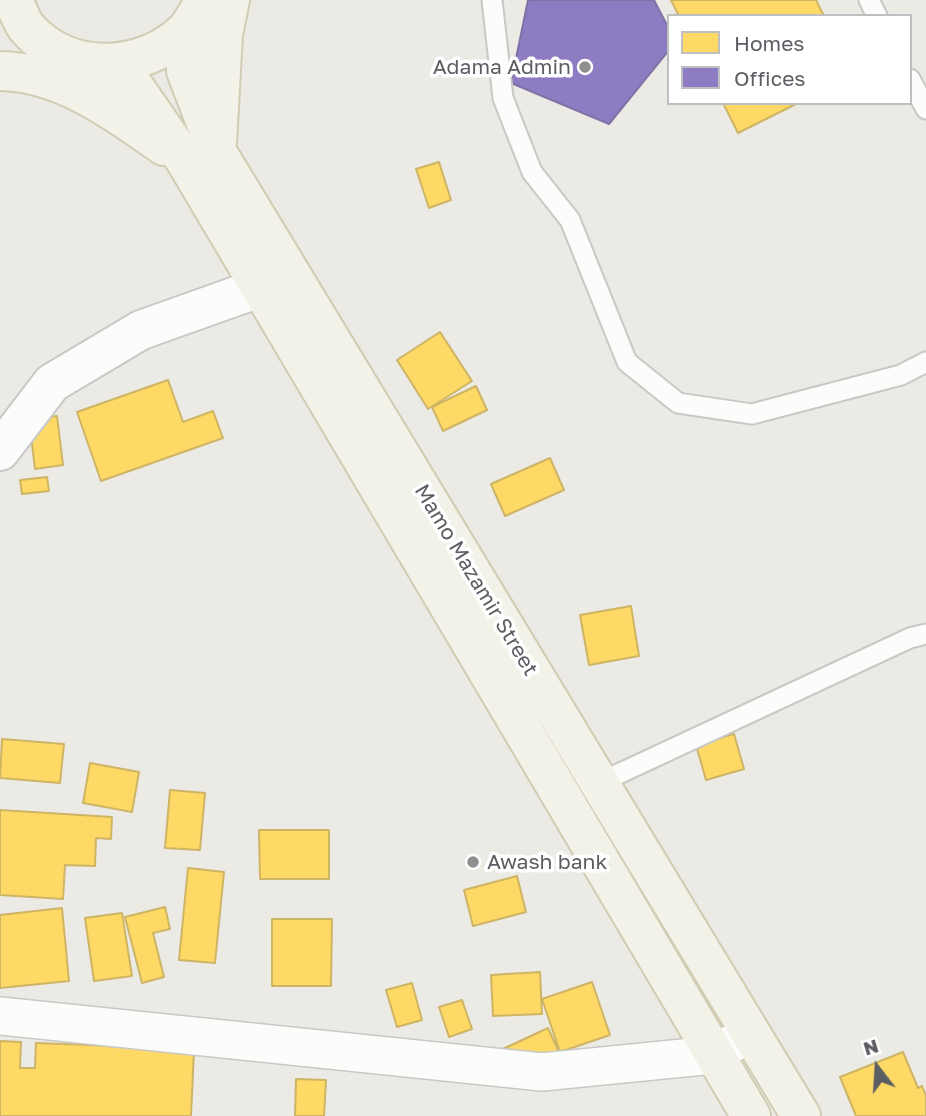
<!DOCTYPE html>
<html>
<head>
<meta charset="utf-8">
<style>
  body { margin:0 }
  #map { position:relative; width:926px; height:1116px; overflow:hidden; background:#ebeae5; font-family:"Golos Text",sans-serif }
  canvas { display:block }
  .legend { position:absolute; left:667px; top:14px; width:245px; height:91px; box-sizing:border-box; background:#fff; border:2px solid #bdbfc1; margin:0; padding:9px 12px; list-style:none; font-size:21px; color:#5b5e63 }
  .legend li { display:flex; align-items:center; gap:14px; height:35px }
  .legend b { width:35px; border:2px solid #bdbfc1 }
  .north { position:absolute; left:842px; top:1032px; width:70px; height:70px; -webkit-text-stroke:5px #fff; paint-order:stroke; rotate:343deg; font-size:19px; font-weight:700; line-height:28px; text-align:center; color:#5b5e63 }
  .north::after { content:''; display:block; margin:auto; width:24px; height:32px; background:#5b5e63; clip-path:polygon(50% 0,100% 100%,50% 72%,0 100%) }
</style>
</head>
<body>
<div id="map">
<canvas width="926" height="1116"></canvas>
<ul class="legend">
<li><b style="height:19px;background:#ffd966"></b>Homes</li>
<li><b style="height:19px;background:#8e7cc3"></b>Offices</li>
</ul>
<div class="north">N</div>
</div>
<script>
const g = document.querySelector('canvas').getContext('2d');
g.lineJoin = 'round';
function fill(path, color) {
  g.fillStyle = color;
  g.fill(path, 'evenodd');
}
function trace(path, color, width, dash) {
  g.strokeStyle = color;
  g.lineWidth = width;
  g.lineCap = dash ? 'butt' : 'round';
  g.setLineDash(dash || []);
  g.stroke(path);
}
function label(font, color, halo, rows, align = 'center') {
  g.font = font + ' "Golos Text",sans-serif';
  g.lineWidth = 7;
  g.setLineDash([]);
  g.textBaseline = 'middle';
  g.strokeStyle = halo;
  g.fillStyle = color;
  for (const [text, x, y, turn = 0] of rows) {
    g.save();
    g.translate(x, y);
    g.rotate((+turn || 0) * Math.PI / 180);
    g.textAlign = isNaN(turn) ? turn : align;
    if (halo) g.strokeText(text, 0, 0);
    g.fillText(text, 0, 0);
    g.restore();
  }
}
const homes = new Path2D(`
  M 671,0 L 816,0 L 824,16 L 679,16 Z
  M 723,103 L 798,103 L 738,133 Z
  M 439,162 L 451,200 L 429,208 L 416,169 Z
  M 440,332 L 472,381 L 428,409 L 397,360 Z
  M 168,380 L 183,422 L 213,411 L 223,438 L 101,481 L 77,412 Z
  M 476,386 L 487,410 L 443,431 L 432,407 Z
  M 57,416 L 63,465 L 35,469 L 29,420 Z
  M 550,458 L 564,490 L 505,516 L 491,484 Z
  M 47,477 L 49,491 L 22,494 L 20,480 Z
  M 631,606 L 639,656 L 589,665 L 580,615 Z
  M 734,734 L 744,769 L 706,780 L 696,745 Z
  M 2,739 L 64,744 L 60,783 L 0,778 Z
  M 90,763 L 139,772 L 132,812 L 83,803 Z
  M 170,790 L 205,793 L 200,850 L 165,848 Z
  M 0,810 L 112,817 L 111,839 L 96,838 L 95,866 L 65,865 L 63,899 L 0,895 Z
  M 259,830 L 329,830 L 329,879 L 260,879 Z
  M 188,868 L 224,872 L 215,963 L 179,960 Z
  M 517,876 L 526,912 L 473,926 L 464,890 Z
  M 165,907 L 170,929 L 153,933 L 164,977 L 142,983 L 125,917 Z
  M 62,908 L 69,981 L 0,988 L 0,915 Z
  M 122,913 L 132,976 L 94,981 L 85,918 Z
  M 272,919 L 332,919 L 331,986 L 272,986 Z
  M 540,972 L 542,1014 L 493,1016 L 491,975 Z
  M 592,982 L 610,1035 L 560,1052 L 542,999 Z
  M 412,983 L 422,1020 L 397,1027 L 386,990 Z
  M 462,1000 L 472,1029 L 449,1037 L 439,1007 Z
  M 548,1028 L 559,1052 L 514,1073 L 503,1049 Z
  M 0,1041 L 21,1042 L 20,1068 L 35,1068 L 36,1043 L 194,1049 L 191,1116 L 0,1116 Z
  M 903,1052 L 918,1088 L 922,1086 L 926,1096 L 926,1116 L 856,1116 L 840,1077 Z
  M 296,1079 L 326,1080 L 324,1116 L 295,1116 Z`);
fill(homes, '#ffd966');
trace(homes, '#ceb465', 2);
const offices = new Path2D(`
  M 528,0 L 654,0 L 669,29 L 669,50 L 609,124 L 511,83 Z`);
fill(offices, '#8e7cc3');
trace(offices, '#7f73a6', 2);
const lane = new Path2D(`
  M 492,0 L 503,98 L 532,172 L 570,220 L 627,362 L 678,403 L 752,414 L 901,375 L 926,362
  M 869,0 L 877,16
  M 910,79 L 926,109
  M 599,783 L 910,638 L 926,634`);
const street = new Path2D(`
  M 0,1016 L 542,1072 L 713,1055 L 750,1033`);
const secondary = new Path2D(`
  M 0,451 L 52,383 L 141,330 L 259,288`);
const primary = new Path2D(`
  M 13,0 C 18,9 21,22 28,29 C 68,75 142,72 184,32 C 193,24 198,10 205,0
  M 186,31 L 186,71 L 217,152 L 801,1116
  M 110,65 L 133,85 L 185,160 L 751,1116
  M 0,71 C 62,72 116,112 164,146
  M 217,143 L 223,34 L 230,0`);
trace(lane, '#c8c8c7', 23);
trace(street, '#c8c8c7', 40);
trace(secondary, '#c9c8c8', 42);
trace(primary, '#d2ccb4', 42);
trace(lane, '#fcfcfb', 19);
trace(street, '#fcfcfb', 37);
trace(secondary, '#fcfcfb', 38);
trace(primary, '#f2f2e8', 38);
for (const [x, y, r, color] of [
  [585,67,7,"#8d8f90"],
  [473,862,7,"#8d8f90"]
]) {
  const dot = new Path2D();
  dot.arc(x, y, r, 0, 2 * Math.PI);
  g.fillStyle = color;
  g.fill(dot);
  trace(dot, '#fff', 2.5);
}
label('21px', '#5b5e63', '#fff', [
  ["Adama Admin",571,67],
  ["Awash bank",487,862,"left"]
], 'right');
label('21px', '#5b5e63', '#fff', [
  ["Mamo Mazamir Street",476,580,59]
]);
</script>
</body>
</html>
